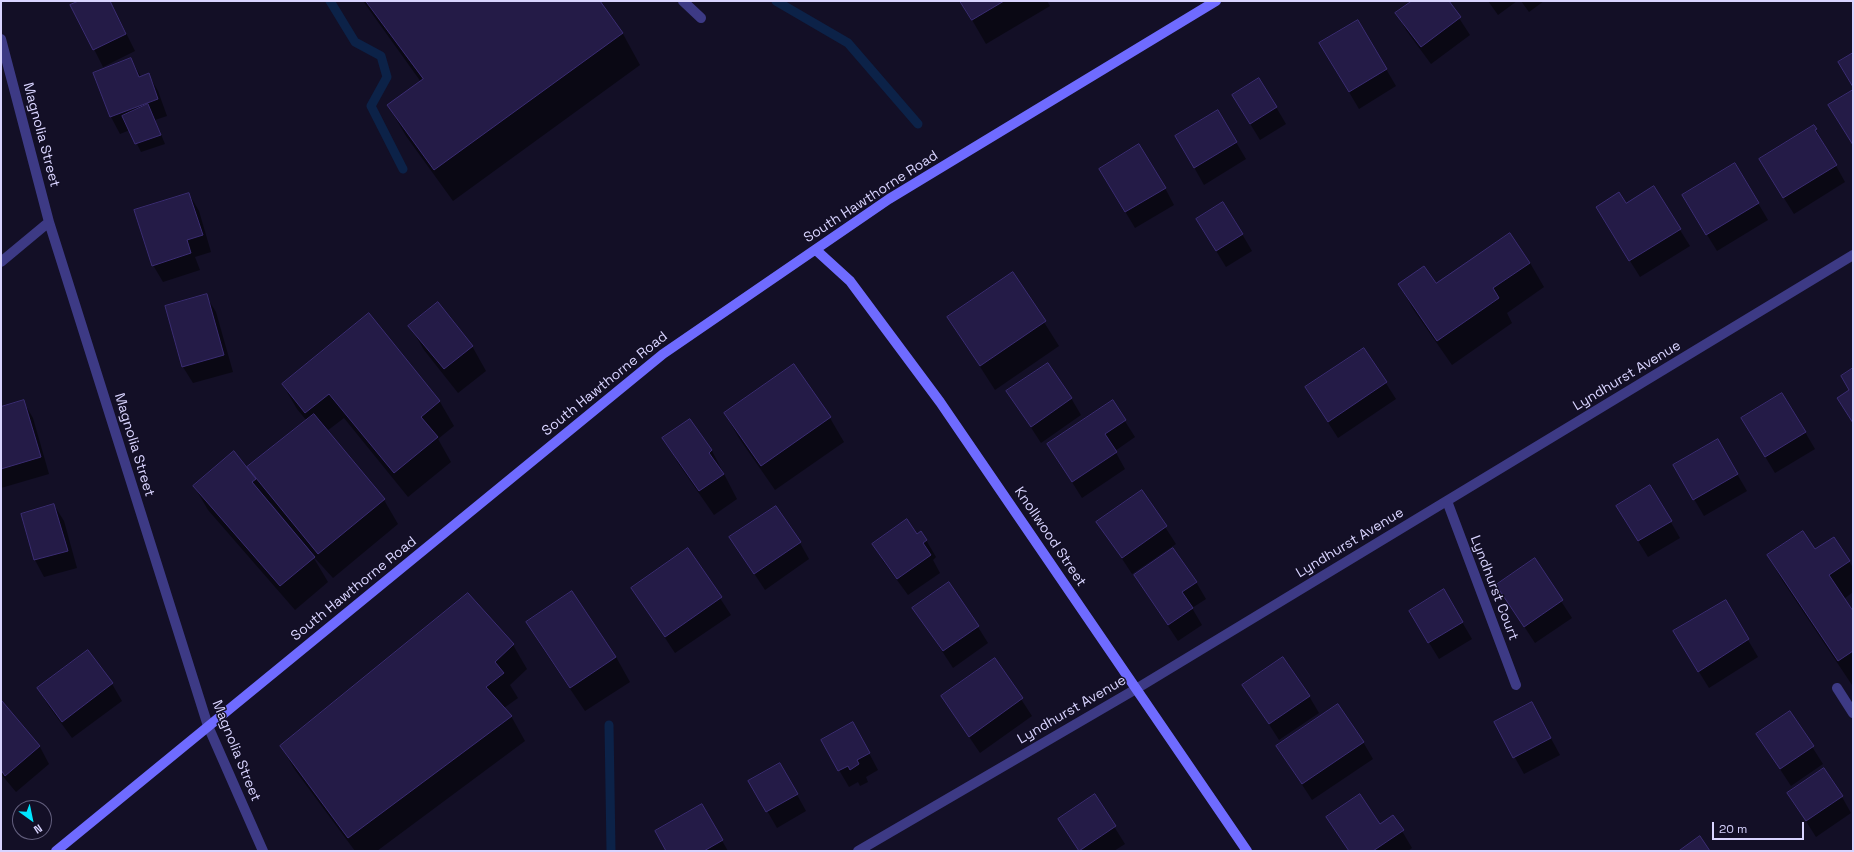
<!DOCTYPE html>
<html>
<head>
<meta charset="utf-8">
<style>
  body { margin:0 }
  #map { position:relative; width:1854px; height:852px; overflow:hidden; background:#130f26; font-family:"Space Grotesk",sans-serif }
  canvas { display:block }
  .frame { position:absolute; inset:0; border:2px solid #d9d4ff; pointer-events:none }
  .north { position:absolute; left:12px; top:800px; width:40px; height:40px; box-sizing:border-box; background:#130f26; border:1px solid #625e7d; border-radius:50%; rotate:147deg; font-size:11px; font-weight:700; line-height:16px; text-align:center; color:#d9d4ff }
  .north::after { content:''; display:block; margin:auto; width:14px; height:18px; background:#00e5ff; clip-path:polygon(50% 0,100% 100%,50% 72%,0 100%) }
  .scale { position:absolute; left:1712px; top:822px; width:92px; height:18px; box-sizing:border-box; border:2px solid #d9d4ff; border-top:0; padding-left:5px; font-size:12px; line-height:14px; white-space:nowrap; color:#d9d4ff; -webkit-text-stroke:3px #130f26; paint-order:stroke }
</style>
</head>
<body>
<div id="map">
<canvas width="1854" height="852"></canvas>
<div class="frame"></div>
<div class="north">N</div>
<div class="scale">20 m</div>
</div>
<script>
const g = document.querySelector('canvas').getContext('2d');
g.lineJoin = 'round';
function fill(path, color) {
  g.fillStyle = color;
  g.fill(path, 'evenodd');
}
function trace(path, color, width, dash) {
  g.strokeStyle = color;
  g.lineWidth = width;
  g.lineCap = dash ? 'butt' : 'round';
  g.setLineDash(dash || []);
  g.stroke(path);
}
function label(font, color, halo, rows, align = 'center') {
  g.font = font + ' "Space Grotesk",sans-serif';
  g.lineWidth = 3;
  g.setLineDash([]);
  g.textBaseline = 'middle';
  g.strokeStyle = halo;
  g.fillStyle = color;
  for (const [text, x, y, turn = 0] of rows) {
    g.save();
    g.translate(x, y);
    g.rotate((+turn || 0) * Math.PI / 180);
    g.textAlign = isNaN(turn) ? turn : align;
    if (halo) g.strokeText(text, 0, 0);
    g.fillText(text, 0, 0);
    g.restore();
  }
}
fill(new Path2D(`
  M 81,1 L 110,1 L 135,51 L 103,67 L 72,5 Z
  M 363,1 L 599,1 L 623,34 L 640,65 L 453,201 L 406,136 L 388,105 L 421,82 Z
  M 961,1 L 1047,1 L 1050,6 L 986,44 Z
  M 1414,1 L 1448,1 L 1470,35 L 1431,64 L 1406,30 L 1397,13 Z
  M 1488,1 L 1517,1 L 1498,15 Z
  M 1521,1 L 1544,1 L 1529,12 Z
  M 131,59 L 141,77 L 148,74 L 158,91 L 167,116 L 155,120 L 165,144 L 141,152 L 130,130 L 120,134 L 111,117 L 94,73 Z
  M 1330,60 L 1386,69 L 1396,86 L 1359,109 Z
  M 1276,107 L 1286,124 L 1260,140 L 1243,112 Z
  M 1218,112 L 1246,159 L 1204,185 L 1186,153 Z
  M 1814,126 L 1845,182 L 1794,214 L 1770,176 Z
  M 1110,186 L 1165,188 L 1174,205 L 1135,228 Z
  M 189,194 L 199,211 L 211,252 L 195,257 L 200,270 L 163,282 L 153,265 Z
  M 1758,203 L 1768,220 L 1717,251 L 1693,212 Z
  M 1626,205 L 1680,230 L 1690,246 L 1640,277 L 1607,224 Z
  M 1242,234 L 1252,251 L 1226,267 L 1207,236 Z
  M 1530,263 L 1544,287 L 1507,313 L 1512,323 L 1452,365 L 1413,309 L 1399,284 L 1436,285 Z
  M 1013,273 L 1059,346 L 995,390 L 948,317 Z
  M 206,296 L 216,312 L 233,372 L 193,383 L 183,367 Z
  M 369,315 L 440,402 L 454,426 L 438,439 L 451,462 L 408,497 L 344,418 L 327,431 L 384,500 L 398,524 L 333,578 L 312,555 L 328,582 L 295,610 L 208,510 L 194,486 L 247,469 L 307,421 L 297,409 L 283,385 ZM 271,503 L 293,530 L 292,531 L 269,504 Z
  M 410,326 L 472,346 L 486,371 L 458,393 L 424,350 Z
  M 1364,349 L 1396,399 L 1338,438 L 1306,388 Z
  M 1008,392 L 1071,398 L 1081,415 L 1041,443 Z
  M 23,401 L 33,418 L 49,474 L 1,488 L 1,408 Z
  M 1112,401 L 1135,437 L 1115,451 L 1125,469 L 1082,498 L 1048,444 Z
  M 725,414 L 830,418 L 844,442 L 775,490 L 739,438 Z
  M 690,420 L 712,451 L 737,499 L 714,515 L 678,463 L 664,438 Z
  M 1805,432 L 1815,449 L 1775,473 L 1752,435 Z
  M 1717,440 L 1747,491 L 1704,516 L 1674,465 Z
  M 1650,486 L 1680,538 L 1648,557 L 1627,523 Z
  M 1142,491 L 1176,544 L 1132,574 L 1098,522 Z
  M 54,505 L 64,521 L 77,568 L 44,577 L 35,560 L 22,514 Z
  M 916,535 L 926,540 L 936,557 L 933,560 L 940,573 L 908,595 L 883,561 L 873,544 Z
  M 730,537 L 800,543 L 809,559 L 765,590 Z
  M 688,549 L 731,615 L 675,653 L 632,588 Z
  M 1815,551 L 1849,561 L 1853,568 L 1853,592 L 1844,599 L 1853,613 L 1852,685 L 1782,580 L 1768,556 Z
  M 1534,560 L 1572,618 L 1535,643 L 1497,585 Z
  M 1135,576 L 1196,582 L 1206,599 L 1192,608 L 1202,625 L 1178,641 Z
  M 572,592 L 616,657 L 630,682 L 585,711 L 541,646 L 527,622 Z
  M 1725,601 L 1758,657 L 1709,688 L 1684,648 Z
  M 914,608 L 978,627 L 988,643 L 953,668 Z
  M 1462,622 L 1472,639 L 1439,659 L 1420,628 Z
  M 513,645 L 527,669 L 510,685 L 518,698 L 504,708 L 511,716 L 525,741 L 377,851 L 355,851 L 295,770 L 281,746 Z
  M 88,651 L 112,684 L 122,701 L 72,738 L 48,705 L 38,688 Z
  M 995,659 L 1032,716 L 980,753 L 942,697 Z
  M 1244,685 L 1309,696 L 1319,713 L 1279,740 Z
  M 2,703 L 40,747 L 49,764 L 16,792 L 1,774 Z
  M 1790,712 L 1823,764 L 1791,786 L 1757,734 Z
  M 1541,720 L 1560,755 L 1524,774 L 1495,722 Z
  M 862,740 L 878,770 L 866,777 L 868,782 L 860,786 L 858,782 L 849,787 L 839,770 Z
  M 1363,742 L 1373,759 L 1312,800 L 1277,746 Z
  M 780,764 L 806,811 L 777,828 L 750,781 Z
  M 1788,793 L 1842,797 L 1851,813 L 1816,837 Z
  M 1095,796 L 1125,844 L 1114,851 L 1079,851 L 1059,819 Z
  M 701,805 L 728,851 L 667,851 Z
  M 1393,816 L 1412,848 L 1408,851 L 1349,851 L 1337,834 L 1379,825 Z`), '#0007');
trace(new Path2D(`
  M 330,1 L 355,42 L 381,56 L 387,77 L 371,106 L 403,169
  M 776,1 L 848,43 L 918,124
  M 609,725 L 611,851`), '#0c2248', 9);
const building = new Path2D(`
  M 79,1 L 110,1 L 126,34 L 93,50 L 70,5 Z
  M 366,1 L 600,1 L 623,33 L 434,170 L 387,105 L 423,79 Z
  M 960,1 L 1004,1 L 972,20 Z
  M 1412,1 L 1449,1 L 1461,17 L 1421,47 L 1395,13 Z
  M 1358,20 L 1387,69 L 1349,92 L 1319,43 Z
  M 1853,53 L 1853,87 L 1838,62 Z
  M 131,58 L 139,77 L 149,73 L 158,99 L 110,117 L 93,73 Z
  M 1259,78 L 1277,107 L 1250,124 L 1232,95 Z
  M 1853,90 L 1853,145 L 1828,105 Z
  M 148,104 L 161,135 L 135,144 L 122,116 Z
  M 1218,110 L 1237,142 L 1194,168 L 1175,136 Z
  M 1814,125 L 1817,129 L 1815,130 L 1837,165 L 1783,198 L 1759,159 Z
  M 1139,144 L 1166,188 L 1125,212 L 1099,169 Z
  M 1735,163 L 1759,203 L 1706,235 L 1682,195 Z
  M 1654,186 L 1681,229 L 1629,261 L 1596,207 L 1619,192 L 1626,203 Z
  M 189,193 L 203,235 L 187,240 L 191,253 L 152,266 L 134,210 Z
  M 1223,202 L 1243,234 L 1216,251 L 1196,219 Z
  M 1510,233 L 1530,263 L 1493,288 L 1499,298 L 1437,341 L 1398,284 L 1424,266 L 1436,283 Z
  M 1013,272 L 1046,321 L 980,366 L 947,317 Z
  M 207,294 L 224,355 L 182,367 L 165,306 Z
  M 438,302 L 473,346 L 444,369 L 408,326 Z
  M 369,313 L 440,401 L 421,417 L 438,437 L 394,473 L 329,394 L 305,413 L 282,384 Z
  M 1364,348 L 1387,382 L 1328,422 L 1305,387 Z
  M 1048,363 L 1072,398 L 1031,427 L 1006,391 Z
  M 794,364 L 831,417 L 761,466 L 724,413 Z
  M 1853,368 L 1853,423 L 1837,398 L 1849,390 L 1841,376 Z
  M 1782,393 L 1806,432 L 1765,457 L 1741,418 Z
  M 24,400 L 41,457 L 1,469 L 1,407 Z
  M 1113,400 L 1126,420 L 1105,434 L 1117,452 L 1072,482 L 1047,444 Z
  M 314,414 L 385,499 L 318,554 L 247,467 Z
  M 690,419 L 712,450 L 709,453 L 724,474 L 699,491 L 662,438 Z
  M 1718,439 L 1738,474 L 1693,500 L 1673,465 Z
  M 234,451 L 256,479 L 252,482 L 315,557 L 280,586 L 193,486 Z
  M 1650,485 L 1672,521 L 1638,541 L 1616,506 Z
  M 1142,490 L 1167,526 L 1122,558 L 1096,522 Z
  M 54,504 L 68,551 L 34,560 L 21,514 Z
  M 776,506 L 801,542 L 754,574 L 729,537 Z
  M 907,519 L 917,534 L 921,531 L 927,540 L 923,543 L 931,555 L 897,579 L 872,544 Z
  M 1803,531 L 1815,549 L 1834,537 L 1850,561 L 1829,575 L 1853,611 L 1853,651 L 1838,661 L 1767,555 Z
  M 688,548 L 722,597 L 665,637 L 631,588 Z
  M 1173,548 L 1197,582 L 1182,592 L 1193,608 L 1168,625 L 1134,575 Z
  M 1535,558 L 1563,600 L 1524,627 L 1496,585 Z
  M 949,582 L 979,626 L 943,651 L 912,608 Z
  M 1444,589 L 1463,622 L 1428,643 L 1409,611 Z
  M 572,591 L 616,657 L 570,688 L 526,622 Z
  M 468,593 L 514,644 L 495,662 L 504,673 L 486,687 L 512,716 L 348,838 L 280,746 Z
  M 1726,600 L 1749,639 L 1698,672 L 1673,631 Z
  M 88,650 L 113,683 L 62,722 L 37,688 Z
  M 1283,657 L 1310,696 L 1269,724 L 1242,685 Z
  M 995,658 L 1023,698 L 969,737 L 941,696 Z
  M 2,701 L 40,746 L 5,776 L 1,770 L 1,703 Z
  M 1532,702 L 1551,738 L 1513,758 L 1494,722 Z
  M 1338,704 L 1364,742 L 1302,784 L 1276,746 Z
  M 1790,711 L 1814,746 L 1780,769 L 1756,734 Z
  M 853,722 L 870,753 L 857,760 L 859,764 L 850,770 L 848,766 L 838,771 L 821,740 Z
  M 780,763 L 798,794 L 766,812 L 748,781 Z
  M 1824,768 L 1843,796 L 1806,821 L 1787,793 Z
  M 1095,794 L 1116,826 L 1079,851 L 1058,819 Z
  M 1360,794 L 1380,824 L 1393,815 L 1404,830 L 1373,851 L 1349,851 L 1326,817 Z
  M 702,804 L 723,840 L 704,851 L 666,851 L 655,831 Z
  M 1700,836 L 1710,851 L 1679,851 Z`);
fill(building, '#241b47');
trace(building, '#3b2d73', 1);
trace(new Path2D(`
  M 683,1 L 701,18`), '#3d3a85', 10);
trace(new Path2D(`
  M 1,39 L 49,222 L 208,726 L 263,851
  M 1,262 L 49,222
  M 1447,501 L 1516,685
  M 1837,688 L 1853,713
  M 858,851 L 1136,689 L 1853,255`), '#3d3a85', 10);
trace(new Path2D(`
  M 816,250 L 850,281 L 940,402 L 1247,851
  M 56,851 L 663,354 L 889,199 L 1216,1`), '#6f6bff', 10);
label('14px', '#d9d4ff', '#130f26', [
  ["Magnolia Street",41,135,75],
  ["South Hawthorne Road",871,197,-33],
  ["Lyndhurst Avenue",1627,376,-31],
  ["South Hawthorne Road",605,384,-39],
  ["Magnolia Street",134,445,73],
  ["Knollwood Street",1050,537,56],
  ["Lyndhurst Avenue",1350,543,-31],
  ["Lyndhurst Court",1494,588,69],
  ["South Hawthorne Road",354,589,-39],
  ["Lyndhurst Avenue",1072,710,-30],
  ["Magnolia Street",236,751,68]
]);
</script>
</body>
</html>
